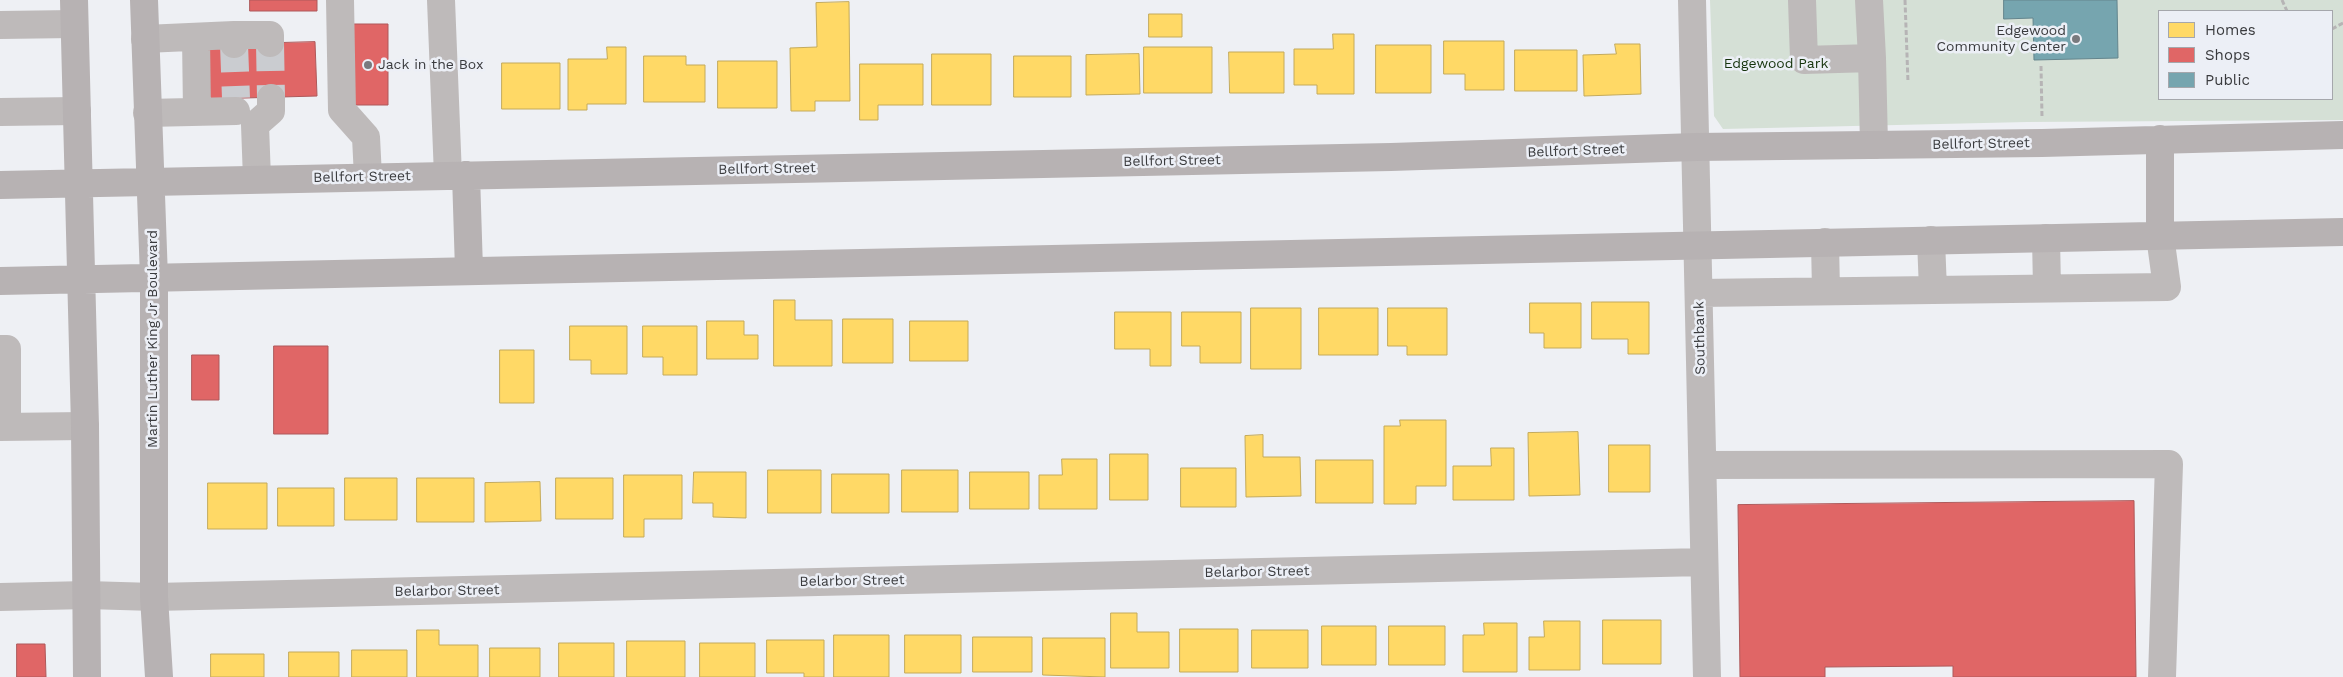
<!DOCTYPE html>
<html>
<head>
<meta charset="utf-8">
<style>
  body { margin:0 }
  #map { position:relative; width:2343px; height:677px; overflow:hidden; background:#eef0f4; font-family:"Work Sans",sans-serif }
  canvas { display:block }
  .legend { position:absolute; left:2158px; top:10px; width:175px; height:90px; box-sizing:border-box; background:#eceff6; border:1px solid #a5a7ac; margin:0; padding:6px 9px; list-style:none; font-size:15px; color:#3a3b3e }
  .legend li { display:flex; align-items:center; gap:10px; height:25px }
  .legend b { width:25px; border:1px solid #a5a7ac }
</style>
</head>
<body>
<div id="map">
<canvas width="2343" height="677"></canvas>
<ul class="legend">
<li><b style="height:14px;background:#ffd966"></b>Homes</li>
<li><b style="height:14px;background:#e06666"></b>Shops</li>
<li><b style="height:14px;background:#76a5af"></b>Public</li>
</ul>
</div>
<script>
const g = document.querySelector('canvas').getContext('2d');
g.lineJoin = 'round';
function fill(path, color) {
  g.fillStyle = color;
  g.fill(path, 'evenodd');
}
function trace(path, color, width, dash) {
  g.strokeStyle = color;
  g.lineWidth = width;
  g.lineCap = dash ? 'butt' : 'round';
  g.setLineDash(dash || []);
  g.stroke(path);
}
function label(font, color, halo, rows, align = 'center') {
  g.font = font + ' "Work Sans",sans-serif';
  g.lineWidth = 5;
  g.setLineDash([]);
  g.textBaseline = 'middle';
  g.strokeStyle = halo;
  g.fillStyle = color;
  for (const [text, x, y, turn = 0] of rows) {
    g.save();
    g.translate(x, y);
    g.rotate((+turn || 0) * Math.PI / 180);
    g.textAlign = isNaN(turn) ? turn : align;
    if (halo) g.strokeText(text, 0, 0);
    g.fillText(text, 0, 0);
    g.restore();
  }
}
fill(new Path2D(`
  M 1710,0 L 2343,0 L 2343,120 L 2027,122 L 1723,129 L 1714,116 ZM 2159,11 L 2332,11 L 2332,99 L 2159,99 Z`), '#d5e0d6');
const homes = new Path2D(`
  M 849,2 L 850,101 L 815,101 L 815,111 L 791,111 L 790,48 L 817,47 L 816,3 Z
  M 1149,14 L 1182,14 L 1182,37 L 1149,37 Z
  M 1333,34 L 1354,34 L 1354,94 L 1317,94 L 1317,85 L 1294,85 L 1294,49 L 1333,49 Z
  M 1444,41 L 1504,41 L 1504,90 L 1465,90 L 1465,74 L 1444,74 Z
  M 1615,44 L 1640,44 L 1641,94 L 1584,96 L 1583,55 L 1616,54 Z
  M 1376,45 L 1431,45 L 1431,93 L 1376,93 Z
  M 607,47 L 626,47 L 626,104 L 587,104 L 587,110 L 568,110 L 568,59 L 607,59 Z
  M 1144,47 L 1212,47 L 1212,93 L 1144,93 Z
  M 1515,50 L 1577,50 L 1577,91 L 1515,91 Z
  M 1229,52 L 1284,52 L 1284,93 L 1230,93 Z
  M 932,54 L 991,54 L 991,105 L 932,105 Z
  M 1139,54 L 1140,94 L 1086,95 L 1086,55 Z
  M 644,56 L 686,56 L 686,65 L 705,65 L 705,102 L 644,102 Z
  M 1014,56 L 1071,56 L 1071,97 L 1014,97 Z
  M 718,61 L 777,61 L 777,108 L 718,108 Z
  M 502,63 L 560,63 L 560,109 L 502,109 Z
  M 860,64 L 923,64 L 923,105 L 878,105 L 878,120 L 860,120 Z
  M 774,300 L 795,300 L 795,320 L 832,320 L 832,366 L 774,366 Z
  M 1592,302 L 1649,302 L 1649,354 L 1628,354 L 1628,339 L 1592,339 Z
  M 1530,303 L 1581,303 L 1581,348 L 1544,348 L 1544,333 L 1530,333 Z
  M 1251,308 L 1301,308 L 1301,369 L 1251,369 Z
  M 1319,308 L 1378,308 L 1378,355 L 1319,355 Z
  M 1388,308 L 1447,308 L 1447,355 L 1407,355 L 1407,346 L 1388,346 Z
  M 1115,312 L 1171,312 L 1171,366 L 1150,366 L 1150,349 L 1115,349 Z
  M 1182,312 L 1241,312 L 1241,363 L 1200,363 L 1200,346 L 1182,346 Z
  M 843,319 L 893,319 L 893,363 L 843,363 Z
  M 707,321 L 744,321 L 744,335 L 758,335 L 758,359 L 707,359 Z
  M 910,321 L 968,321 L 968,361 L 910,361 Z
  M 570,326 L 627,326 L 627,374 L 591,374 L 591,360 L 570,360 Z
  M 643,326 L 697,326 L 697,375 L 663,375 L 663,357 L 643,357 Z
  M 500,350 L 534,350 L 534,403 L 500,403 Z
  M 1400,420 L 1446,420 L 1446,486 L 1416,486 L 1416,504 L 1384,504 L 1384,426 L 1400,426 Z
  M 1578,432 L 1580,495 L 1529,496 L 1528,433 Z
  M 1263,435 L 1263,457 L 1300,457 L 1301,496 L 1246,497 L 1245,436 Z
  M 1609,445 L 1650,445 L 1650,492 L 1609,492 Z
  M 1491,448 L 1514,448 L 1514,500 L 1453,500 L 1453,466 L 1491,466 Z
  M 1110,454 L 1148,454 L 1148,500 L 1110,500 Z
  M 1062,459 L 1097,459 L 1097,509 L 1039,509 L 1039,475 L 1062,475 Z
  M 1316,460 L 1373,460 L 1373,503 L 1316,503 Z
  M 1181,468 L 1236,468 L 1236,507 L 1181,507 Z
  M 768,470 L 821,470 L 821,513 L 768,513 Z
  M 902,470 L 958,470 L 958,512 L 902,512 Z
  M 694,472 L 746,472 L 746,518 L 713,517 L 713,503 L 693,503 Z
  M 970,472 L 1029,472 L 1029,509 L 970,509 Z
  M 832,474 L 889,474 L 889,513 L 832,513 Z
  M 624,475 L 682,475 L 682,519 L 644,519 L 644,537 L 624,537 Z
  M 345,478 L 397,478 L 397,520 L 345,520 Z
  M 417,478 L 474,478 L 474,522 L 417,522 Z
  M 556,478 L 613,478 L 613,519 L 556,519 Z
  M 540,482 L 541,521 L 485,522 L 485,483 Z
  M 208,483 L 267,483 L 267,529 L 208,529 Z
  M 278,488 L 334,488 L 334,526 L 278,526 Z
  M 1111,613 L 1137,613 L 1137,632 L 1169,632 L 1169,668 L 1111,668 Z
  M 1603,620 L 1661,620 L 1661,664 L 1603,664 Z
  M 1544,621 L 1580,621 L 1580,670 L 1529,670 L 1529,637 L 1544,637 Z
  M 1484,623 L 1517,623 L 1517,672 L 1463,672 L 1463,635 L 1484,635 Z
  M 1322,626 L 1376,626 L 1376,665 L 1322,665 Z
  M 1389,626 L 1445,626 L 1445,665 L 1389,665 Z
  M 1180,629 L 1238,629 L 1238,672 L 1180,672 Z
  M 417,630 L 439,630 L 439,645 L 478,645 L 478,677 L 417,677 Z
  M 1252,630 L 1308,630 L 1308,668 L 1252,668 Z
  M 834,635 L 889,635 L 889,677 L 834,677 Z
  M 905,635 L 961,635 L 961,673 L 905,673 Z
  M 973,637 L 1032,637 L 1032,672 L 973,672 Z
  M 1043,638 L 1105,638 L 1105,677 L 1043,675 Z
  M 767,640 L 824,640 L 824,677 L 804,677 L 804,673 L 767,673 Z
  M 627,641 L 685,641 L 685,677 L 627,677 Z
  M 559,643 L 614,643 L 614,677 L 559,677 Z
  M 700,643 L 755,643 L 755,677 L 700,677 Z
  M 490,648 L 540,648 L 540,677 L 490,677 Z
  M 352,650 L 407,650 L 407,677 L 352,677 Z
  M 289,652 L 339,652 L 339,677 L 289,677 Z
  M 211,654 L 264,654 L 264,677 L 211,677 Z`);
fill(homes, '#ffd966');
trace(homes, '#c4aa5a', 1);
const shops = new Path2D(`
  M 250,0 L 317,0 L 317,11 L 250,11 Z
  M 350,24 L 388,24 L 388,105 L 350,105 Z
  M 315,42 L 317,96 L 208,99 L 206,45 Z
  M 274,346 L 328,346 L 328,434 L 274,434 Z
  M 192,355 L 219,355 L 219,400 L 192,400 Z
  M 2134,501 L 2136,677 L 1953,677 L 1953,666 L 1825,667 L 1825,677 L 1740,677 L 1738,505 Z
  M 17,644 L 45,644 L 46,677 L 17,677 Z`);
fill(shops, '#e06666');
trace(shops, '#ae595a', 1);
const public = new Path2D(`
  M 2004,0 L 2117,0 L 2118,58 L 2034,60 L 2033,18 L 2004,19 Z`);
fill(public, '#76a5af');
trace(public, '#64858d', 1);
trace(new Path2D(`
  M 270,43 L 271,98
  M 234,44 L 236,98`), '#caccd0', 28, [28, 14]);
trace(new Path2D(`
  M 1905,0 L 1908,82
  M 2282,0 L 2287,11
  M 2332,29 L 2343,23
  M 2041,66 L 2042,117`), '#b6b4b5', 3, [5, 2.5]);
trace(new Path2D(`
  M 340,0 L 342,110 L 366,137 L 368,177
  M 441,0 L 448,176
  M 1692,0 L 1707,677
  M 1802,0 L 1804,60 L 1872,58 L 1869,0
  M 0,25 L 74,24
  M 196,37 L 197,112
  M 145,39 L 234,35
  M 234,44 L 234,35 L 270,35 L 270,43
  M 1872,58 L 1874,145
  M 0,112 L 77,111
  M 147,113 L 236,111
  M 257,179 L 255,125 L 271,111 L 271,98
  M 2046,238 L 2047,288
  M 1931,240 L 1933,290
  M 1825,242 L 1826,291
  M 1699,293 L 2167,287 L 2160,236
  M 0,349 L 7,349 L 7,427
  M 0,427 L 85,426
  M 1703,465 L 2169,464 L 2162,677
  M 0,597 L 87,595 L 154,597 L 1704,562`), '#bebaba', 28);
trace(new Path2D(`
  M 74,0 L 85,426 L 87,677
  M 144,0 L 154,278 L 154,597 L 159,677
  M 2160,139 L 2160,236
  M 466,175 L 469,270
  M 0,185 L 1391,157 L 1696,147 L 2042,143 L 2343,135
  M 0,281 L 2343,232`), '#b7b2b3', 28);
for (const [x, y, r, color] of [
  [2076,39,5,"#797a7e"],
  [368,65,5,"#797a7e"]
]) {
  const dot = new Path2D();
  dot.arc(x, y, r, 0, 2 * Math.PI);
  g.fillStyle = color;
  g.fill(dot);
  trace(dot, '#eceff6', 2);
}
label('14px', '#3a3b3e', '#eceff6', [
  ["Edgewood",2066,31],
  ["Community Center",2066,47],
  ["Jack in the Box",378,65,"left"]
], 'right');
label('14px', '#16340d', '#eceff6', [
  ["Edgewood Park",1776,64]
]);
label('14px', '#3a3b3e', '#eceff6', [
  ["Bellfort Street",1981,144,-1],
  ["Bellfort Street",1576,151,-2],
  ["Bellfort Street",1172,161,-1],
  ["Bellfort Street",767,169,-1],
  ["Bellfort Street",362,177,-1],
  ["Southbank",1700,338,-91],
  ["Martin Luther King Jr Boulevard",153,339,-90],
  ["Belarbor Street",1257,572,-1],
  ["Belarbor Street",852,581,-1],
  ["Belarbor Street",447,591,-1]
]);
</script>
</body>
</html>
